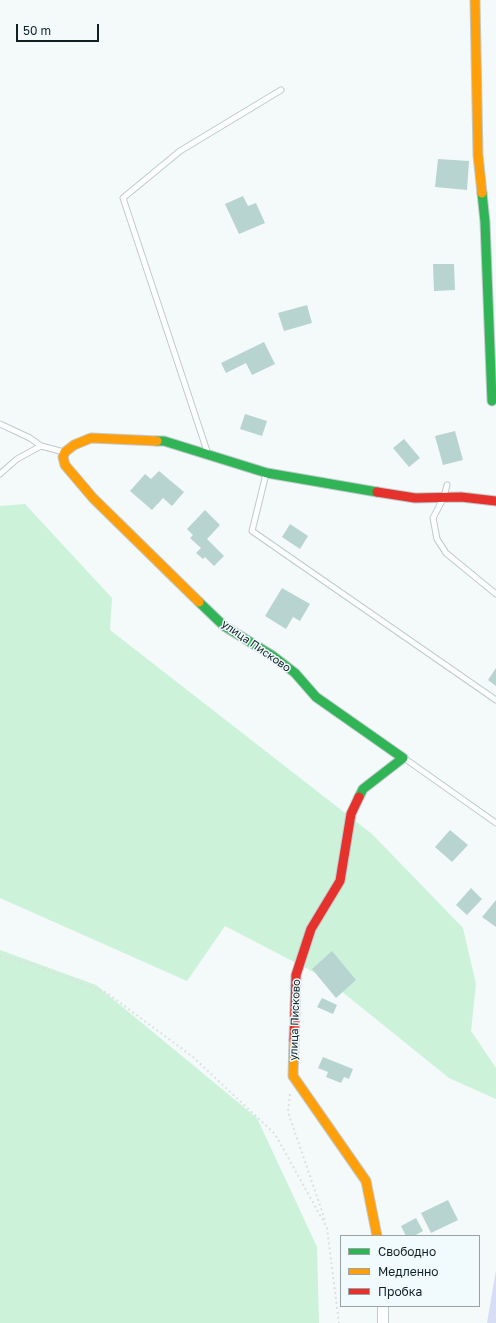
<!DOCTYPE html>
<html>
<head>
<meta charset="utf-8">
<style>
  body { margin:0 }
  #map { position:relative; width:496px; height:1323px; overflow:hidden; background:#f4f9fa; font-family:"Golos Text",sans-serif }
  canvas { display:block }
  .legend { position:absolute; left:340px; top:1235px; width:140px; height:72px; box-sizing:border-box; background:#f1fafd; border:1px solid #97a3a7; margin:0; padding:5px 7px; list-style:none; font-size:12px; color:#102126 }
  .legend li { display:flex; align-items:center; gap:8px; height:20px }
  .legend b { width:20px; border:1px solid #97a3a7 }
  .scale { position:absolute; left:16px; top:24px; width:83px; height:18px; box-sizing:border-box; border:2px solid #102126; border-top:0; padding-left:5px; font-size:12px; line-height:14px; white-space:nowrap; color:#102126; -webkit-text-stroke:3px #f1fafd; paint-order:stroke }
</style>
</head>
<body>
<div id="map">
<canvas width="496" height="1323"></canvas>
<ul class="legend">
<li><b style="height:5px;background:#30b455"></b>Свободно</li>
<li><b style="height:5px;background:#ff9f0a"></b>Медленно</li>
<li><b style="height:5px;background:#e5322d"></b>Пробка</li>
</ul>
<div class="scale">50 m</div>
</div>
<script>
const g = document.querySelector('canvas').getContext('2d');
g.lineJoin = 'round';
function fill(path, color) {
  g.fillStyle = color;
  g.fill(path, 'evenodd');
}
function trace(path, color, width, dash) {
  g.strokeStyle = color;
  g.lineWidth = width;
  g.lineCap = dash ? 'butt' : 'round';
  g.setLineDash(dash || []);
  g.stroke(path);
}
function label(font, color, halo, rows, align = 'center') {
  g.font = font + ' "Golos Text",sans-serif';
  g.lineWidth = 3;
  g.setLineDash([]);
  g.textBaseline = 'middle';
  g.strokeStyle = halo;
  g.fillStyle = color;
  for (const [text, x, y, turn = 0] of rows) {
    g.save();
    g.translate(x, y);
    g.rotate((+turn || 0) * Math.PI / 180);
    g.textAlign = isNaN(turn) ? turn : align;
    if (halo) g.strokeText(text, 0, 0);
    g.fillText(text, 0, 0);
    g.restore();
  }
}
fill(new Path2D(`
  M 25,504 L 112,598 L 110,630 L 372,834 L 463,928 L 476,984 L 471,1031 L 496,1068 L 496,1099 L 449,1078 L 325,978 L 225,926 L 187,981 L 0,898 L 0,506 Z
  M 0,950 L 96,985 L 257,1118 L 317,1247 L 319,1323 L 0,1323 Z`), '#ccf2da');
fill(new Path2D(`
  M 496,1270 L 496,1323 L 487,1323 Z`), '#d7ddf5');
fill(new Path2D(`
  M 438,159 L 469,161 L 467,190 L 435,187 Z
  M 243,196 L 248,206 L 256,203 L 265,223 L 239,234 L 225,204 Z
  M 433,264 L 454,264 L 455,290 L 434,291 Z
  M 307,305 L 312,323 L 284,331 L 278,313 Z
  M 264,342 L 275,364 L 252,375 L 246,363 L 226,373 L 221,363 Z
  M 245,414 L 267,421 L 262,436 L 240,429 Z
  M 455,431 L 463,460 L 443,465 L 435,436 Z
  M 404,439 L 420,458 L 409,467 L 393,448 Z
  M 159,471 L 184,492 L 172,506 L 163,498 L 152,510 L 130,491 L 145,474 L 151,479 Z
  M 205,510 L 220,525 L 207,539 L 224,556 L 214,566 L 205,557 L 203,559 L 196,553 L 201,548 L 190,538 L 193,535 L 187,529 Z
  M 290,524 L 308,536 L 300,549 L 282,537 Z
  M 282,588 L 310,604 L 300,621 L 293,617 L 286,629 L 265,616 Z
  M 496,668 L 496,686 L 488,680 Z
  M 450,830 L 468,845 L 452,862 L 435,847 Z
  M 471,888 L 482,899 L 467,915 L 456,905 Z
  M 496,900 L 496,927 L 482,917 Z
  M 332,951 L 356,980 L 336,998 L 312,969 Z
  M 322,998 L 337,1005 L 333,1014 L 317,1007 Z
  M 323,1057 L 353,1069 L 349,1079 L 344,1077 L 341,1083 L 326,1077 L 328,1072 L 318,1068 Z
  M 448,1200 L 458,1220 L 431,1233 L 421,1213 Z
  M 416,1218 L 423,1231 L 414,1236 L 406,1236 L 401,1226 Z`), '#b7d4d1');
const lane = new Path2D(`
  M 0,424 L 30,438 L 41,446 L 17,459 L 0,474
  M 41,446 L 64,452
  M 207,451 L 123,198 L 180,151 L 281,90
  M 266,474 L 252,531 L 496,700
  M 447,485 L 444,497 L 433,518 L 437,539 L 446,553 L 496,594
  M 404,758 L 496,823`);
const street = new Path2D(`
  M 383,1323 L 383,1306`);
const fast = new Path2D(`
  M 482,193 L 485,222 L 492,401
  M 157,441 L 164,441 L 267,473 L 377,492
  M 199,602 L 224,626 L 273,656 L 295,673 L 316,697 L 403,758 L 363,789 L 359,797`);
const slow = new Path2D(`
  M 475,0 L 478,155 L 482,193
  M 157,441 L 91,438 L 74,445 L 65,452 L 63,457 L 65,465 L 93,498 L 199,602
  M 294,1040 L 293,1076 L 366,1181 L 377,1236`);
const jam = new Path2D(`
  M 377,492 L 415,498 L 461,497 L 496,501
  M 294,1040 L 296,975 L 311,929 L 340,881 L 351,814 L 359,797`);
trace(lane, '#bfcacd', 7);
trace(street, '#bfcacd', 12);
trace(fast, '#bfcacd', 11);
trace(slow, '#bfcacd', 11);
trace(jam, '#bfcacd', 11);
trace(new Path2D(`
  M 0,956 L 34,965 L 107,993 L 193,1057 L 275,1134 L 327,1228 L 339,1323
  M 290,1094 L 288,1112 L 326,1223`), '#dee0e0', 2, [2, 3]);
trace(lane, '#fdfefe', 5);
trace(street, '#fdfefe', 10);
trace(fast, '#30b455', 9);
trace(slow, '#ff9f0a', 9);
trace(jam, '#e5322d', 9);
label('11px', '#102126', '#f1fafd', [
  ["улица Писково",256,646,35],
  ["улица Писково",295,1020,-88]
]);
</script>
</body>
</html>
